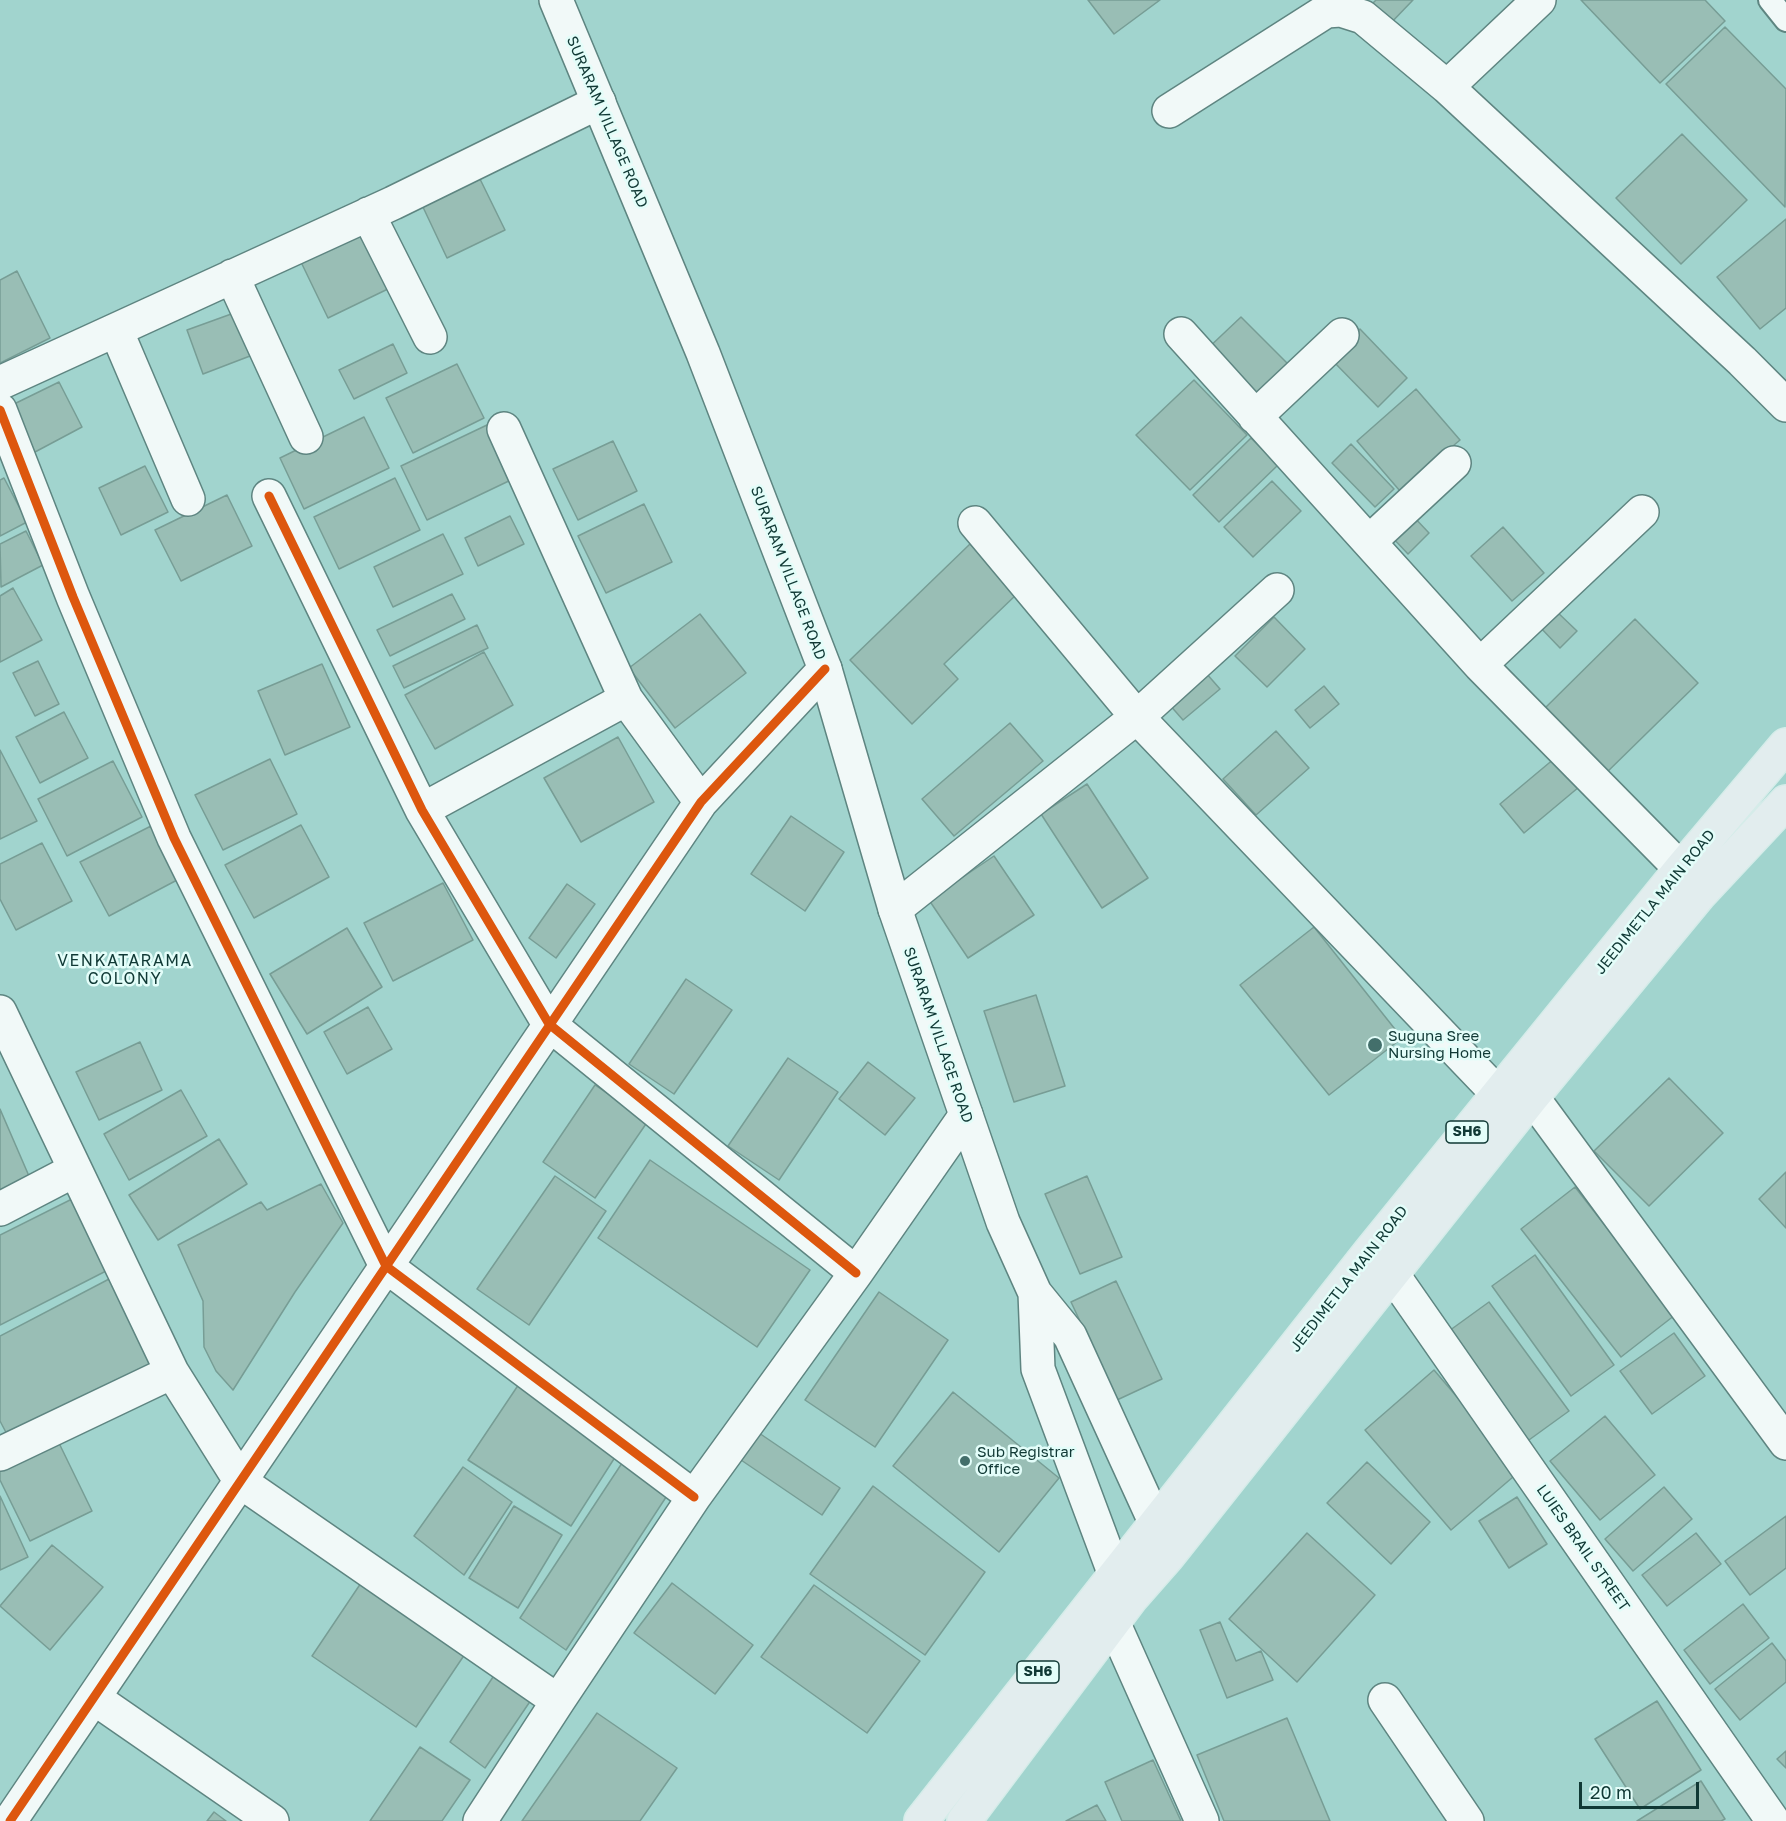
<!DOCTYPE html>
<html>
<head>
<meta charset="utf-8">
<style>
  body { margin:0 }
  #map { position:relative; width:1786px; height:1821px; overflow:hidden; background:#a1d4ce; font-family:"Golos Text",sans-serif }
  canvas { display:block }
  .scale { position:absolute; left:1579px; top:1782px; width:120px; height:27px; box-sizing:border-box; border:3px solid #103935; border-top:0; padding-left:8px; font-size:18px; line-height:21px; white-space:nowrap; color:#103935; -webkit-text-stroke:4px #e3fdf9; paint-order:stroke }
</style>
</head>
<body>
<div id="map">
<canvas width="1786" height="1821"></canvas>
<div class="scale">20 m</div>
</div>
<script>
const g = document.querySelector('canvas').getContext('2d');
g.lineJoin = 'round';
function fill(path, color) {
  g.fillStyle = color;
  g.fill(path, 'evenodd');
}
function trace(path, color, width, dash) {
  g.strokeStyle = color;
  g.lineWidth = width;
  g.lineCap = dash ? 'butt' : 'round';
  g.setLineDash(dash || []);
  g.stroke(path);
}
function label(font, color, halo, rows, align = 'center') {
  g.font = font + ' "Golos Text",sans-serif';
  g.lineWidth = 5;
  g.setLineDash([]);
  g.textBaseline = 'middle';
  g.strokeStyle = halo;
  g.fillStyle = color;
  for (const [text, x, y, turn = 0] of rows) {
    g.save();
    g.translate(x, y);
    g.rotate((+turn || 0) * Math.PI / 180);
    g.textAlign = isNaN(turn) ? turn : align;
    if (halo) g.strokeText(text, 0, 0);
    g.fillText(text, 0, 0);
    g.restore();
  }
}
const building = new Path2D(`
  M 1088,0 L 1160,0 L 1114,34 Z
  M 1376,0 L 1413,0 L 1388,26 L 1369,7 Z
  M 1581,0 L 1705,0 L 1725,21 L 1660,83 Z
  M 1725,27 L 1786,89 L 1785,207 L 1666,84 Z
  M 1682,134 L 1747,200 L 1681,264 L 1616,198 Z
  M 479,177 L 505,230 L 447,258 L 422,205 Z
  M 1786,219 L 1786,308 L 1760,329 L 1717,277 Z
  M 364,229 L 392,287 L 328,318 L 300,260 Z
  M 17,271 L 50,338 L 0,363 L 0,280 Z
  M 234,313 L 250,356 L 203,374 L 187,330 Z
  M 1241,317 L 1289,365 L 1253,400 L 1205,351 Z
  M 1360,329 L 1407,378 L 1378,407 L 1330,358 Z
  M 393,344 L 407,373 L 354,399 L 339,370 Z
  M 457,364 L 484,418 L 413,453 L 386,398 Z
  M 1194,380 L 1247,435 L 1190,490 L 1136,435 Z
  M 59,382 L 82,427 L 35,452 L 10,406 Z
  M 1416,389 L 1460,440 L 1400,491 L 1357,441 Z
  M 364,417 L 389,468 L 304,509 L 280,458 Z
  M 487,425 L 513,479 L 427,520 L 401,466 Z
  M 1251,438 L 1278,465 L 1219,522 L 1193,495 Z
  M 613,441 L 637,491 L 578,520 L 553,469 Z
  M 1351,444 L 1394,489 L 1375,507 L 1332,463 Z
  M 145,466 L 168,512 L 121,535 L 99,488 Z
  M 4,478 L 27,522 L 0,536 L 0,480 Z
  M 395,478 L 420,530 L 339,569 L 314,517 Z
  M 1272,481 L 1301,511 L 1253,557 L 1224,527 Z
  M 227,495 L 252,546 L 181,581 L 155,530 Z
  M 644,504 L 672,562 L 606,593 L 578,536 Z
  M 1412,515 L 1429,533 L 1408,554 L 1390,535 Z
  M 510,516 L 524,544 L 478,566 L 465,538 Z
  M 1503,527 L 1544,573 L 1512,601 L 1471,556 Z
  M 26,531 L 43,565 L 1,587 L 0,544 Z
  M 443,534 L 463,574 L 393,607 L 374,567 Z
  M 970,544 L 1018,593 L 944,664 L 958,679 L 912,724 L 850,660 Z
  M 13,588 L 42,640 L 0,662 L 0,596 Z
  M 452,594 L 465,619 L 390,656 L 377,630 Z
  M 1554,609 L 1577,631 L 1560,648 L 1538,625 Z
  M 700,614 L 746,673 L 675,728 L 629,668 Z
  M 1274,617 L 1305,649 L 1267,687 L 1235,656 Z
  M 1635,619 L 1698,683 L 1601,778 L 1539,714 Z
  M 477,625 L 488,648 L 404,688 L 393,666 Z
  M 484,652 L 513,705 L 435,749 L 405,695 Z
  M 38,661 L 59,704 L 35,716 L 13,673 Z
  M 322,664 L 350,727 L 285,755 L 258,691 Z
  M 1206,673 L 1220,689 L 1183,720 L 1168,703 Z
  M 1324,686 L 1339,704 L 1310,728 L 1295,710 Z
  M 64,712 L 88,758 L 40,783 L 16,737 Z
  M 1010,723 L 1043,761 L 954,836 L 922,799 Z
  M 1276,731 L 1309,768 L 1256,815 L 1223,779 Z
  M 618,737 L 654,802 L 581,842 L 544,778 Z
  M 0,750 L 37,821 L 0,839 Z
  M 1555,758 L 1579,787 L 1524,833 L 1500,804 Z
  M 270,759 L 297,814 L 223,850 L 195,795 Z
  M 113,761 L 142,817 L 67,856 L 38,799 Z
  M 1087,784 L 1148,878 L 1102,908 L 1041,814 Z
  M 791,816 L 844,852 L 805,911 L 751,874 Z
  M 301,825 L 329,877 L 254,918 L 225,865 Z
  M 151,826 L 179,879 L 109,916 L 80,862 Z
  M 42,843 L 72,901 L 16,930 L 0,899 L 0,864 Z
  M 994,856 L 1034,915 L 968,958 L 929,900 Z
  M 443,883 L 473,940 L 393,981 L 364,923 Z
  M 567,884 L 595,904 L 556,958 L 529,938 Z
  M 1314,927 L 1402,1038 L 1329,1095 L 1240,985 Z
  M 347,928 L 382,987 L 307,1034 L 270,974 Z
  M 686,979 L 732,1010 L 674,1094 L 629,1064 Z
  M 1036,995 L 1065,1086 L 1014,1102 L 984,1011 Z
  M 368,1007 L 392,1049 L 347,1074 L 324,1032 Z
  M 140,1042 L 162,1090 L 99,1120 L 76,1072 Z
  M 788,1058 L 838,1092 L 779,1180 L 728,1146 Z
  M 868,1062 L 915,1098 L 885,1135 L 839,1099 Z
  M 1669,1078 L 1723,1133 L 1649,1206 L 1594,1151 Z
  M 595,1085 L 648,1121 L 595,1198 L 543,1162 Z
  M 181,1090 L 207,1136 L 129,1180 L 104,1134 Z
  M 0,1109 L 32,1183 L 0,1197 Z
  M 219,1139 L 247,1184 L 158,1240 L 129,1195 Z
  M 650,1160 L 810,1270 L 757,1347 L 598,1238 Z
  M 1786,1172 L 1786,1228 L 1759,1199 Z
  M 555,1176 L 606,1211 L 529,1325 L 477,1289 Z
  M 1087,1176 L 1122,1257 L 1080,1274 L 1045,1194 Z
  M 321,1184 L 343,1223 L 295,1292 L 233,1390 L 216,1371 L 204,1347 L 203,1301 L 178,1245 L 261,1202 L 267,1210 Z
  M 1575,1187 L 1675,1315 L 1621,1357 L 1521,1229 Z
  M 72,1199 L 108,1270 L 0,1325 L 0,1235 Z
  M 1535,1255 L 1614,1365 L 1571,1396 L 1492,1286 Z
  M 111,1278 L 156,1365 L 10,1440 L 0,1421 L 0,1336 Z
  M 1116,1281 L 1162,1379 L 1117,1400 L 1071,1302 Z
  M 879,1292 L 948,1340 L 875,1447 L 805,1400 Z
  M 1489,1302 L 1569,1411 L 1522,1445 L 1442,1336 Z
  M 1674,1333 L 1705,1376 L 1652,1414 L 1620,1371 Z
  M 1434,1370 L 1520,1471 L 1451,1530 L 1365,1430 Z
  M 521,1381 L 619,1451 L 571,1526 L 468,1460 Z
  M 953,1392 L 1059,1478 L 999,1552 L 893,1466 Z
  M 1605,1416 L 1655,1475 L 1600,1520 L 1550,1461 Z
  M 759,1433 L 840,1488 L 822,1515 L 741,1460 Z
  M 57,1439 L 92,1511 L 30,1541 L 0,1480 L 0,1466 Z
  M 626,1457 L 672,1488 L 566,1650 L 520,1618 Z
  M 1367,1462 L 1430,1522 L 1391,1564 L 1327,1503 Z
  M 463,1467 L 512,1502 L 464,1575 L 414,1536 Z
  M 873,1486 L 985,1572 L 925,1655 L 810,1574 Z
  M 1664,1487 L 1692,1519 L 1633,1571 L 1605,1539 Z
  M 0,1496 L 28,1557 L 0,1570 Z
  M 1517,1497 L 1547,1544 L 1509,1568 L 1479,1521 Z
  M 514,1506 L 562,1535 L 518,1608 L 469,1578 Z
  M 1786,1516 L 1786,1568 L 1750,1595 L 1725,1561 Z
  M 1307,1533 L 1375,1595 L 1297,1682 L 1229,1619 Z
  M 1696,1533 L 1721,1564 L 1667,1606 L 1642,1575 Z
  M 52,1545 L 103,1587 L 50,1650 L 0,1606 Z
  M 365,1577 L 469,1648 L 416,1727 L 312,1656 Z
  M 672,1583 L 753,1645 L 715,1694 L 634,1633 Z
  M 814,1585 L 920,1661 L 867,1733 L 761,1657 Z
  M 1743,1604 L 1769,1638 L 1710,1684 L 1684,1650 Z
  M 1220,1622 L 1236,1661 L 1261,1651 L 1273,1680 L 1227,1698 L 1200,1630 Z
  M 1772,1643 L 1786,1661 L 1786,1682 L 1740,1720 L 1715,1689 Z
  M 495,1674 L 531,1700 L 485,1768 L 450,1742 Z
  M 1657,1701 L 1701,1770 L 1640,1809 L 1595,1739 Z
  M 597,1713 L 677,1768 L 640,1821 L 522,1821 Z
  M 1287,1718 L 1330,1821 L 1224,1821 L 1197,1755 Z
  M 420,1747 L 470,1780 L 442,1821 L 370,1821 Z
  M 1786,1751 L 1786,1768 L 1777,1759 Z
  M 1153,1760 L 1181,1821 L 1122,1821 L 1105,1782 Z
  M 1701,1781 L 1725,1819 L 1721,1821 L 1637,1821 Z
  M 1097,1805 L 1106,1821 L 1066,1821 Z
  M 214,1812 L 226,1821 L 207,1821 Z`);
fill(building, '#99beb5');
trace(building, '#779d95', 1.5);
const service = new Path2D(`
  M 1770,0 L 1786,20`);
const minor = new Path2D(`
  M 1447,87 L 1539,0
  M 1169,111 L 1326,11 L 1341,10 L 1363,17 L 1447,87 L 1742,361 L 1786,405
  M 368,214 L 430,337
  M 232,276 L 306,437
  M 116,330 L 188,499
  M 1181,334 L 1480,665 L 1681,869
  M 0,383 L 393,203 L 599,102
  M 0,410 L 73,597 L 174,838 L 386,1266 L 694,1497
  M 1255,417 L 1342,335
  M 504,429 L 626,699 L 701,802
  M 269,496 L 422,810 L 549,1024 L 856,1273
  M 1369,542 L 1454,463
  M 1277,590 L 1137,717 L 1498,1094
  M 1480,665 L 1642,512
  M 422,810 L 626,699
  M 895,909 L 1137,717 L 975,523
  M 0,1012 L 172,1372 L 241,1482 L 558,1701
  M 1532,1097 L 1786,1443
  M 0,1209 L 75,1170
  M 1393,1275 L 1773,1821
  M 0,1454 L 172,1372
  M 1113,1622 L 1202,1821
  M 94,1698 L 272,1821
  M 1385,1700 L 1467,1821
  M 10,1821 L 701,802 L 825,669
  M 480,1821 L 558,1701 L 694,1497 L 856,1273 L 966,1115`);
const secondary = new Path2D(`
  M 556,0 L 703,353 L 825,669 L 895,909 L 1003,1222 L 1035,1293 L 1070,1336 L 1156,1524 L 1165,1549
  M 1035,1293 L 1038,1369 L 1115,1575 L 1130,1596`);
const primary = new Path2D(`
  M 921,1821 L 1370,1252 L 1681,869 L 1786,745
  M 964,1821 L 1132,1597 L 1168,1556 L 1532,1097 L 1699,895 L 1786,802`);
trace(service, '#5e8581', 26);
trace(minor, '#5e8581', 36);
trace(secondary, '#5e8581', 36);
trace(primary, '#d5ece9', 36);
trace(service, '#f1f9f8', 22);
trace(minor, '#f1f9f8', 33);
trace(secondary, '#f1f9f8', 33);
trace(primary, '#e2edee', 33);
trace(new Path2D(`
  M 0,410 L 73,597 L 174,838 L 386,1266 L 694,1497
  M 269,496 L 422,810 L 549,1024 L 856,1273
  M 10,1821 L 701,802 L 825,669`), '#dd570e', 9);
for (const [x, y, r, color] of [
  [1375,1045,8,"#436f6b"],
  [965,1461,6,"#436f6b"]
]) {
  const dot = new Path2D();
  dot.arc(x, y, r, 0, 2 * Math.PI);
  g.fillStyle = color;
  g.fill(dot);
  trace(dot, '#e3fdf9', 2);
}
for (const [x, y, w] of [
  [1467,1132,42],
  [1038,1672,42]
]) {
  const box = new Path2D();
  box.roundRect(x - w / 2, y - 11, w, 22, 4.5);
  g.fillStyle = '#e3fdf9';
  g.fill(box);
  trace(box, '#103935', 1.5);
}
label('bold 14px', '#103935', null, [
  ["SH6",1467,1132],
  ["SH6",1038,1672]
]);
label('15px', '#103935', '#e3fdf9', [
  ["SURARAM VILLAGE ROAD",607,122,67],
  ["SURARAM VILLAGE ROAD",788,573,69],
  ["JEEDIMETLA MAIN ROAD",1655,902,-51],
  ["SURARAM VILLAGE ROAD",938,1035,71],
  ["JEEDIMETLA MAIN ROAD",1349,1279,-52],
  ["LUIES BRAIL STREET",1583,1548,55]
]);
label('15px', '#103935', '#e3fdf9', [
  ["Suguna Sree",1388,1036],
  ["Nursing Home",1388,1053],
  ["Sub Registrar",977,1452],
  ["Office",977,1469]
], 'left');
g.letterSpacing = '1.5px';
label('16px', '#103935', '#e3fdf9', [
  ["VENKATARAMA",125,961],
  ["COLONY",125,979]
]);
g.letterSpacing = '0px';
</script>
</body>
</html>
